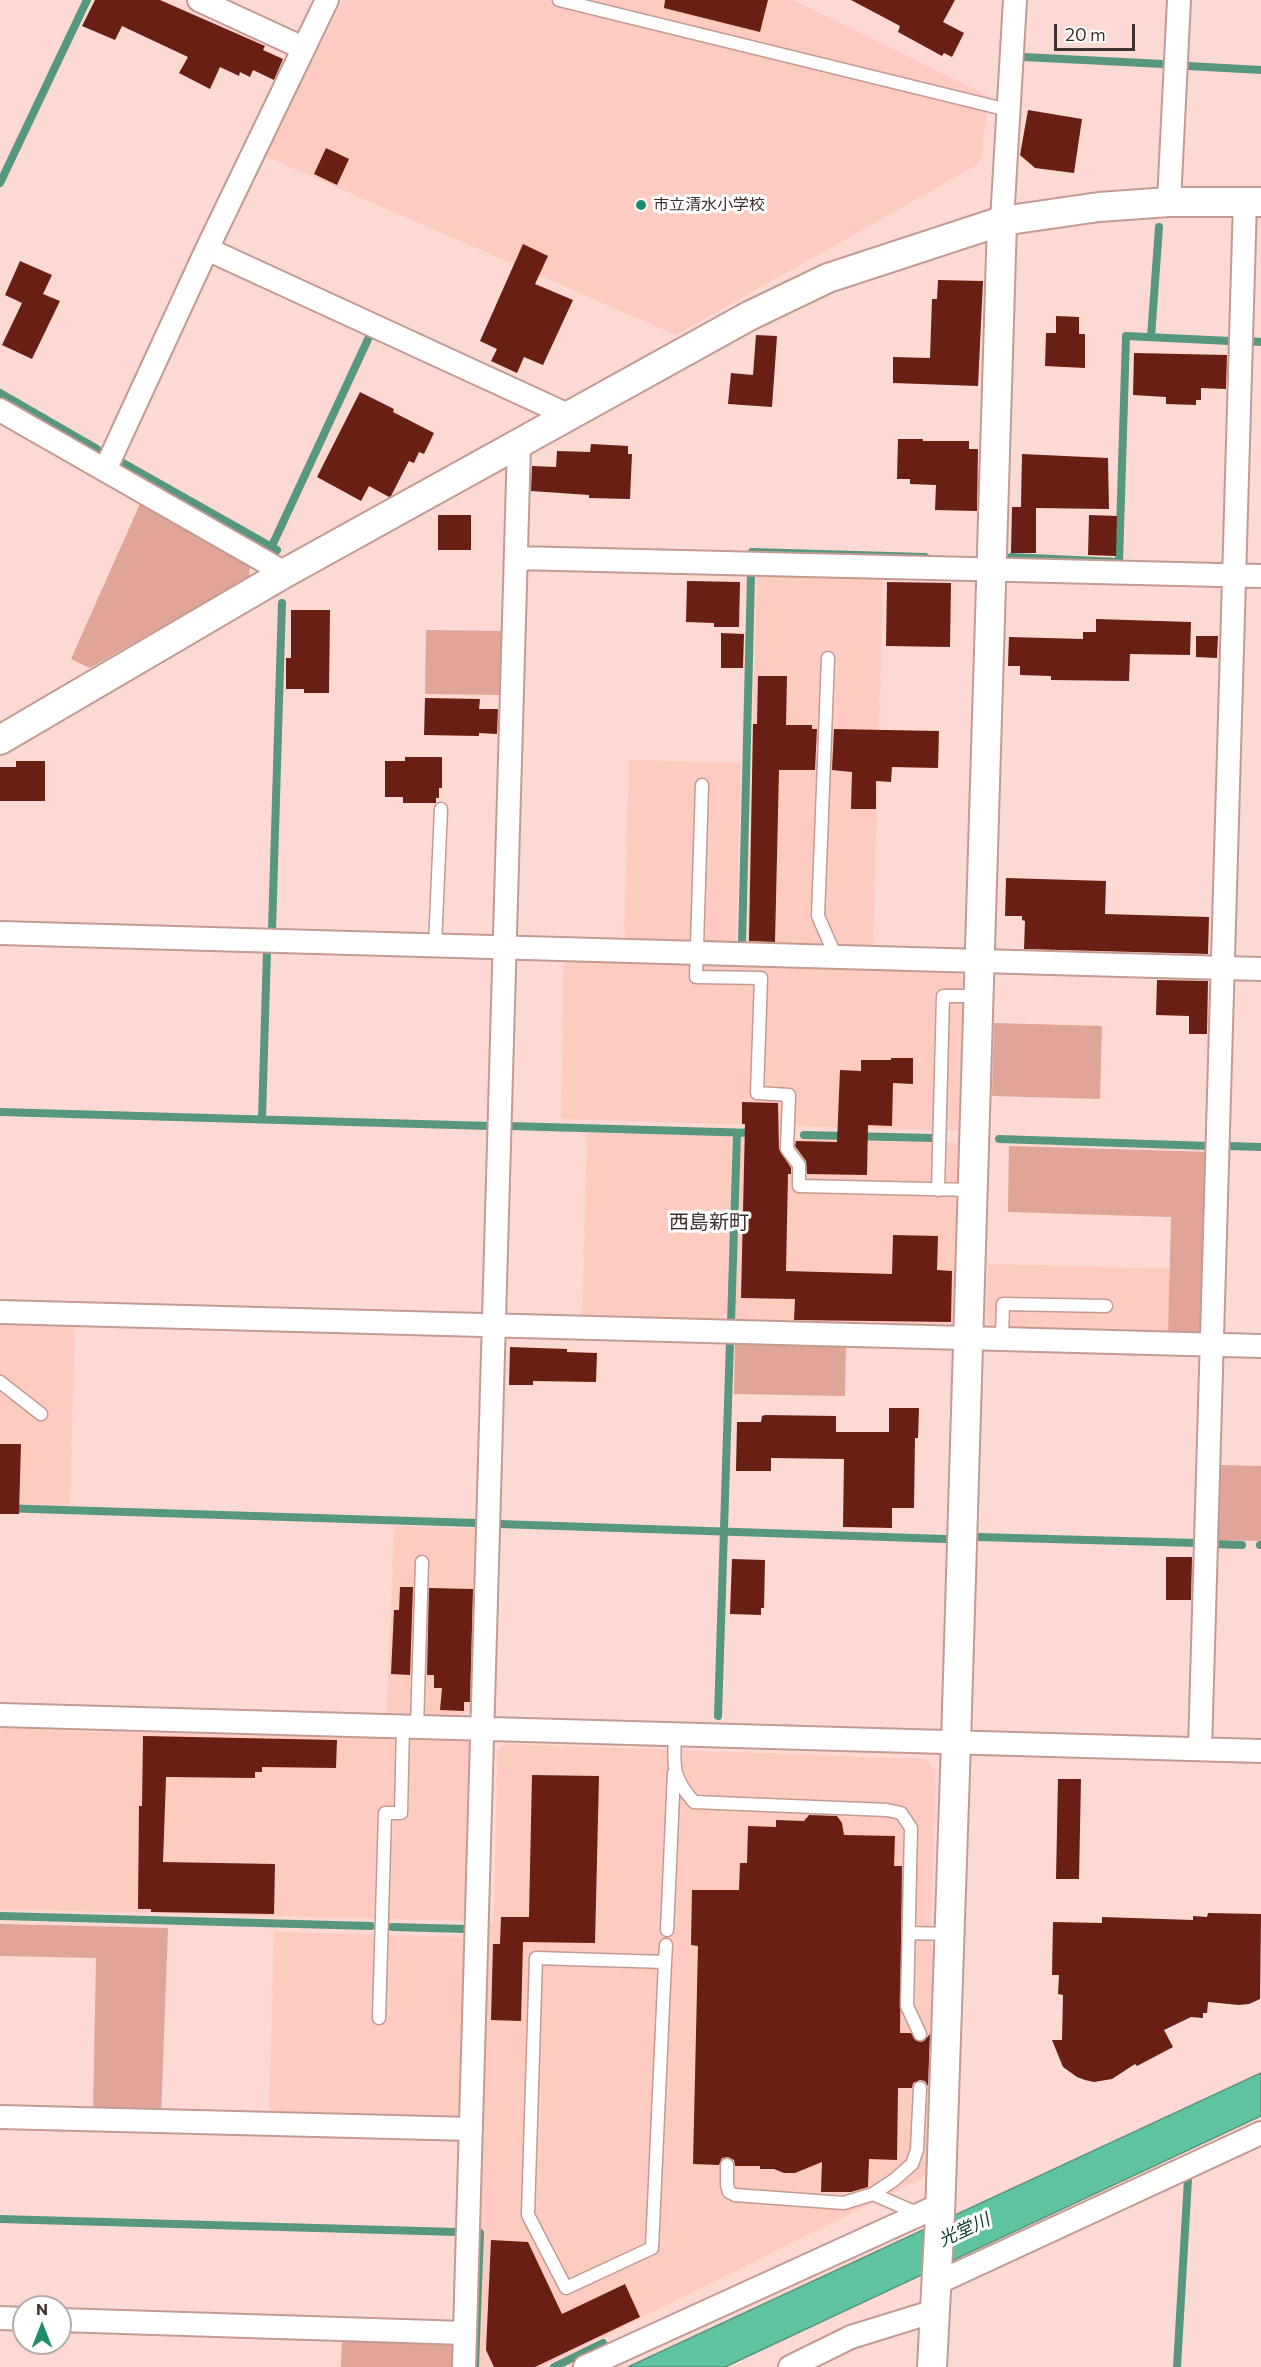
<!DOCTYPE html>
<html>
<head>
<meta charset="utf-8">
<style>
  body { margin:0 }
  #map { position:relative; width:1261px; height:2367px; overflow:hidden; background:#fcd9d2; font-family:Commissioner,sans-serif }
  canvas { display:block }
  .north { position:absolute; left:12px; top:2295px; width:60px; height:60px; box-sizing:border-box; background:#fff; border:2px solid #b3adab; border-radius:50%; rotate:0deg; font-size:16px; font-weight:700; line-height:24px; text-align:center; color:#41312e }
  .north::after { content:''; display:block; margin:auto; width:21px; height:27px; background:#1e8b6a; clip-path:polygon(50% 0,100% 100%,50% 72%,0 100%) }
  .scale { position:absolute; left:1054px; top:24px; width:81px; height:27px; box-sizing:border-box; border:3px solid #41312e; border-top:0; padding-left:8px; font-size:18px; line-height:21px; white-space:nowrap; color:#41312e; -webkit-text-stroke:4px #fff; paint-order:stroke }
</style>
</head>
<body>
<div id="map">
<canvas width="1261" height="2367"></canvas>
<div class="north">N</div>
<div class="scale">20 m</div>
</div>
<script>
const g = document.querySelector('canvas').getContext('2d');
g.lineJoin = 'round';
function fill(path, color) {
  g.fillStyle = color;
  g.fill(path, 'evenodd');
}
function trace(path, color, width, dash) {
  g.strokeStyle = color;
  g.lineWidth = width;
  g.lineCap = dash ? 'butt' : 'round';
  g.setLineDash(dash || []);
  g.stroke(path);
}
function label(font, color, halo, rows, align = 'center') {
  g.font = font + ' Commissioner,"Noto Sans JP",sans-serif';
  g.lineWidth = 6;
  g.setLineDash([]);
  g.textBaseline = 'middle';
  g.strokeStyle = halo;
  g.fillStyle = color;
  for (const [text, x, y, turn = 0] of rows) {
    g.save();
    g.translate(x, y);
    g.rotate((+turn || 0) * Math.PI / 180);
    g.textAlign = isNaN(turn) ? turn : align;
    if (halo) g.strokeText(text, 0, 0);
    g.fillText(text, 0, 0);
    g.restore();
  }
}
fill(new Path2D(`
  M 343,0 L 793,0 L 988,96 L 982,157 L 977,165 L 676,335 L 265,156 Z
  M 757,575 L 883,578 L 873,949 L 747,946 Z
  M 629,760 L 741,763 L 736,945 L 624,943 Z
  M 564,958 L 955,970 L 963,980 L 959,1131 L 561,1119 Z
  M 587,1133 L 732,1136 L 727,1313 L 711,1322 L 582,1320 Z
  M 740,1137 L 958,1143 L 954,1322 L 950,1330 L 735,1322 Z
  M 988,1264 L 1170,1269 L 1168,1335 L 995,1330 L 986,1320 Z
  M 0,1318 L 75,1320 L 70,1505 L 0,1504 Z
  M 394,1526 L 480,1529 L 474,1707 L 460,1716 L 387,1713 Z
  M 0,1725 L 34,1726 L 35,1730 L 473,1741 L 468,1921 L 0,1909 Z
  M 505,1744 L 925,1759 L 936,1770 L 931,1945 L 937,1946 L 929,2169 L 922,2178 L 542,2367 L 479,2367 L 484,2229 L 477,2229 L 487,1922 L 494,1922 L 497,1751 Z
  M 274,1932 L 467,1937 L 465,2114 L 455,2123 L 269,2119 Z`), '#fecbc1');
fill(new Path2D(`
  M 140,504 L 250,567 L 249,577 L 90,668 L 71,659 Z
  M 426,630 L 505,631 L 504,695 L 425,694 Z
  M 994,1023 L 1102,1026 L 1100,1099 L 992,1096 Z
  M 1009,1146 L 1211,1152 L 1201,1335 L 1168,1335 L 1171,1217 L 1008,1212 Z
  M 735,1341 L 846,1342 L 845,1396 L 734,1394 Z
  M 1216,1465 L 1261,1466 L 1261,1541 L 1213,1540 Z
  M 0,1924 L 168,1928 L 161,2116 L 93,2114 L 96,1958 L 0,1956 Z
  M 342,2336 L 450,2339 L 457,2348 L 456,2367 L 341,2367 Z`), '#e0a498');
const water = new Path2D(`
  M 1261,2073 L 1261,2116 L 725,2367 L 628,2367 Z`);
fill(water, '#60c39f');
trace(water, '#57977d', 1.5);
trace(new Path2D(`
  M 1023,57 L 1164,64
  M 1188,66 L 1261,70
  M 0,183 L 87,0
  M 1151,337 L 1159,227
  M 1249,341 L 1261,342
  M 0,393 L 97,449
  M 123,463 L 277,550
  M 271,548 L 370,335
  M 752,552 L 925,557
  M 1011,557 L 1119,562 L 1126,336 L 1230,341
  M 272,930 L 282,603
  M 742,943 L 751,575
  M 0,1112 L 490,1126
  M 262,1119 L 267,950
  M 510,1126 L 755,1133
  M 804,1135 L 933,1138
  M 999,1139 L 1210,1146
  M 1228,1146 L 1261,1147
  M 731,1322 L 737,1133
  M 0,1508 L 476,1523
  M 499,1524 L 945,1539
  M 978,1537 L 1197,1543
  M 1214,1544 L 1242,1545
  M 1260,1545 L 1261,1545
  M 718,1716 L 730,1341
  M 0,1916 L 371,1926
  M 392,1927 L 466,1929
  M 0,2219 L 457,2232
  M 475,2367 L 480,2233
  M 554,2367 L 603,2343
  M 1177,2367 L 1188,2179`), '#57977d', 8);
fill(new Path2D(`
  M 95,0 L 160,0 L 265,46 L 263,50 L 283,59 L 274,80 L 253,70 L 250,77 L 240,72 L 239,76 L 220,67 L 210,89 L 179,73 L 188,57 L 122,26 L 115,40 L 82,26 Z
  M 665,0 L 768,0 L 760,32 L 664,8 Z
  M 851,0 L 955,0 L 943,22 L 964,33 L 952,57 L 944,53 L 942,56 L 898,32 L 900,26 Z
  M 1028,110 L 1082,119 L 1074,173 L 1035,168 L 1020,155 Z
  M 326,148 L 349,159 L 337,185 L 314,174 Z
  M 523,244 L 548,256 L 535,284 L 573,300 L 543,365 L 524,357 L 517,373 L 491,361 L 497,349 L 480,341 Z
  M 20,261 L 52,275 L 43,294 L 60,301 L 32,359 L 2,345 L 22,303 L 5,295 Z
  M 938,280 L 983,281 L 978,386 L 893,383 L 893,357 L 930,358 L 932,299 L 937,299 Z
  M 1056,316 L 1079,317 L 1079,334 L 1085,334 L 1085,368 L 1045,366 L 1046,333 L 1056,333 Z
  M 756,335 L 777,336 L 772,407 L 728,404 L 731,373 L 753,375 Z
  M 1134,353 L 1227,355 L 1226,389 L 1201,388 L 1201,400 L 1196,400 L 1196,405 L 1166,404 L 1166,397 L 1133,395 Z
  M 360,392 L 394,409 L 393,412 L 434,433 L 424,454 L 419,452 L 414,463 L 409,461 L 391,496 L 389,497 L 369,486 L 361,501 L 317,477 Z
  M 898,439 L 923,439 L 923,441 L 969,441 L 969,449 L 978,449 L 977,511 L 935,510 L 936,485 L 910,484 L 910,479 L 897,479 Z
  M 591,444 L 628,446 L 628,454 L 632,454 L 630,499 L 589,498 L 589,495 L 531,491 L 532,466 L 556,467 L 557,451 L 590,452 Z
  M 1022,454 L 1108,458 L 1109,509 L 1036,508 L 1036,553 L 1011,553 L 1012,507 L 1021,507 Z
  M 438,515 L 471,515 L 471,550 L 438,550 Z
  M 1089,515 L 1117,516 L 1116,556 L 1088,555 Z
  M 687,581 L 740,582 L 739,627 L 714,627 L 714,623 L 686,622 Z
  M 887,582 L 951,583 L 950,647 L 886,646 Z
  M 291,610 L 330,610 L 329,693 L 304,693 L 304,689 L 286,689 L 286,658 L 291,658 Z
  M 1096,619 L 1191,622 L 1190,655 L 1130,654 L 1129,681 L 1051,680 L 1051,676 L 1020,675 L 1020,666 L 1008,666 L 1009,637 L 1083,639 L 1083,632 L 1096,632 Z
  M 721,633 L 744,634 L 743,668 L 721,668 Z
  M 1196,636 L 1218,636 L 1217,658 L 1196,657 Z
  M 758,676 L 787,676 L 786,725 L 812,725 L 812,729 L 817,729 L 815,770 L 779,770 L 775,942 L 749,941 L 753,724 L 757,724 Z
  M 425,698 L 480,699 L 479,709 L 498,709 L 497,734 L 479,733 L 479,736 L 424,735 Z
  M 834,729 L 939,731 L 938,768 L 892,767 L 891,782 L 876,781 L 876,809 L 851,809 L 852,772 L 832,770 Z
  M 405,757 L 442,757 L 442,788 L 439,788 L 439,798 L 436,798 L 436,803 L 403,803 L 403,797 L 385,797 L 385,761 L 405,761 Z
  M 16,761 L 45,761 L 45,801 L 0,801 L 0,767 L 16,767 Z
  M 1006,878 L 1106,881 L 1105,914 L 1209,917 L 1208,954 L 1024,949 L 1025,921 L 1022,920 L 1022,916 L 1005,916 Z
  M 1157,980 L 1208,981 L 1207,1034 L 1189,1034 L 1189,1016 L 1156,1015 Z
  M 891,1058 L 913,1058 L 913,1084 L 893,1083 L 892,1126 L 868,1125 L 867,1175 L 807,1174 L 806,1161 L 795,1146 L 796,1141 L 837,1142 L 840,1070 L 861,1071 L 861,1060 L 891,1060 Z
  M 742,1102 L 778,1103 L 779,1149 L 791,1168 L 791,1174 L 788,1174 L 786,1271 L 892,1274 L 893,1235 L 938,1236 L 937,1270 L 952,1271 L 951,1322 L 794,1320 L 795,1299 L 741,1298 L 745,1124 L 742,1124 Z
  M 510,1347 L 567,1349 L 567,1352 L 597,1353 L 596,1382 L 533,1381 L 533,1385 L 509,1385 Z
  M 889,1408 L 919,1408 L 918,1438 L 915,1438 L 914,1508 L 892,1508 L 892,1528 L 843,1527 L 844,1459 L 771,1458 L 771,1471 L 736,1471 L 737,1422 L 761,1422 L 762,1416 L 765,1415 L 836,1416 L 836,1432 L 889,1432 Z
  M 0,1444 L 21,1444 L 19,1514 L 0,1514 Z
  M 1166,1557 L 1192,1557 L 1191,1600 L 1166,1600 Z
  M 732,1559 L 765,1560 L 764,1608 L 761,1608 L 761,1615 L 730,1614 Z
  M 400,1587 L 413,1587 L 410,1675 L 391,1674 L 394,1610 L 399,1610 Z
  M 429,1588 L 473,1589 L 470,1702 L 464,1702 L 464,1711 L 440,1710 L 442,1688 L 434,1688 L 434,1675 L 427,1675 Z
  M 143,1736 L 337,1740 L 336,1768 L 262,1767 L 262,1772 L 255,1772 L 255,1778 L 166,1777 L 163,1862 L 275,1864 L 274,1914 L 151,1912 L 151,1909 L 138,1909 L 139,1806 L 142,1806 Z
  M 532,1775 L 599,1776 L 595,1943 L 523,1942 L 521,2021 L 491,2020 L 493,1944 L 500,1944 L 501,1917 L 529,1917 Z
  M 1058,1779 L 1081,1779 L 1079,1879 L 1056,1879 Z
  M 809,1815 L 837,1816 L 842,1823 L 844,1835 L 895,1836 L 894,1866 L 902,1866 L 900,2033 L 911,2033 L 915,2040 L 920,2042 L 924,2041 L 930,2034 L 928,2086 L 925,2081 L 920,2080 L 913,2083 L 912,2088 L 898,2088 L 897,2160 L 869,2159 L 868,2187 L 851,2192 L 821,2192 L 822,2162 L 795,2173 L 784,2173 L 774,2169 L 760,2169 L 760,2166 L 735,2166 L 734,2160 L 728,2157 L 722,2158 L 719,2165 L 693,2164 L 698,1946 L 691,1945 L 692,1890 L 739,1890 L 740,1863 L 747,1863 L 748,1826 L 776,1827 L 776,1820 L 804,1821 Z
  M 1208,1913 L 1261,1914 L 1260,1999 L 1249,2004 L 1239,2005 L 1208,2002 L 1207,2013 L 1203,2013 L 1203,2018 L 1191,2017 L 1164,2030 L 1173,2047 L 1137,2066 L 1135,2064 L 1112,2079 L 1094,2082 L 1085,2080 L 1077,2077 L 1063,2067 L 1052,2040 L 1062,2040 L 1063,1995 L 1058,1994 L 1059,1975 L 1052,1975 L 1053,1922 L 1102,1923 L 1102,1917 L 1193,1920 L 1193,1916 L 1207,1917 Z
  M 491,2240 L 528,2242 L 562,2314 L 625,2284 L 640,2317 L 535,2367 L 494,2367 L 486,2350 Z`), '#691f14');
const service = new Path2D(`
  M 559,0 L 1008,110
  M 828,658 L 818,916 L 836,957
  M 702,785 L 696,977 L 761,978 L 757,1093 L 789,1095 L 787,1149 L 799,1165 L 799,1186 L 973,1190
  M 435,945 L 441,809
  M 938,1190 L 943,996 L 978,996
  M 1002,1338 L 1003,1304 L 1106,1306
  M 0,1382 L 41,1414
  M 417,1727 L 422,1562
  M 675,1734 C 674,1767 671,1776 694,1802 L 887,1810 L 901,1813 L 911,1828 L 907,2006 L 920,2034
  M 667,1930 L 674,1773
  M 909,1933 L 950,1934
  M 665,1962 L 536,1958 L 528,2215 L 566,2288 L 652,2248 L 665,1962 L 666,1945
  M 379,2018 L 385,1813 L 401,1813 L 403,1726
  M 727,2165 L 727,2185 L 729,2192 L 735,2195 L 844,2203 L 873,2194 L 894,2180 L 912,2164 L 917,2150 L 920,2088
  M 873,2194 L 919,2214`);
const minor = new Path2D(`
  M 199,0 L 303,48
  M 1169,202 L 1179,0
  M 1002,221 L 1015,0
  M 207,249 L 570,416
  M 0,410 L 285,573
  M 105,470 L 207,249 L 327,0
  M 516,558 L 1261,576
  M 0,933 L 1261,969
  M 0,1312 L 1261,1346
  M 0,1715 L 1261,1751
  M 1200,1749 L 1245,201
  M 0,2117 L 471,2129
  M 937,2283 L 1261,2133
  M 0,2318 L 24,2319
  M 60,2320 L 465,2333
  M 464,2367 L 519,445
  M 585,2367 L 940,2205
  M 790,2367 L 851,2337 L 935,2311`);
const tertiary = new Path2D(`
  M 0,740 L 285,573 L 749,316 L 828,278 L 1002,221 L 1099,207 L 1169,202 L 1261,202
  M 932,2367 L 940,2215 L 956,1742 L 1002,221`);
trace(service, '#c39b93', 15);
trace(minor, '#c39b93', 26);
trace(tertiary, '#c39b93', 32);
trace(service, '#fff', 12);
trace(minor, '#fff', 22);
trace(tertiary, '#fff', 28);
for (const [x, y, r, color] of [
  [641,205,6,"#1e8b6a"]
]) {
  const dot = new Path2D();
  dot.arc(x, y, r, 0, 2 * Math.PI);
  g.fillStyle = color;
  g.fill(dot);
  trace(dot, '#fff', 2);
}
label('16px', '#41312e', '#fff', [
  ["市立清水小学校",653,205]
], 'left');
label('italic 18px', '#0b392a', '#fff', [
  ["光堂川",964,2230,-25]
]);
label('20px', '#41312e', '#fff', [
  ["西島新町",709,1222]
]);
</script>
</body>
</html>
